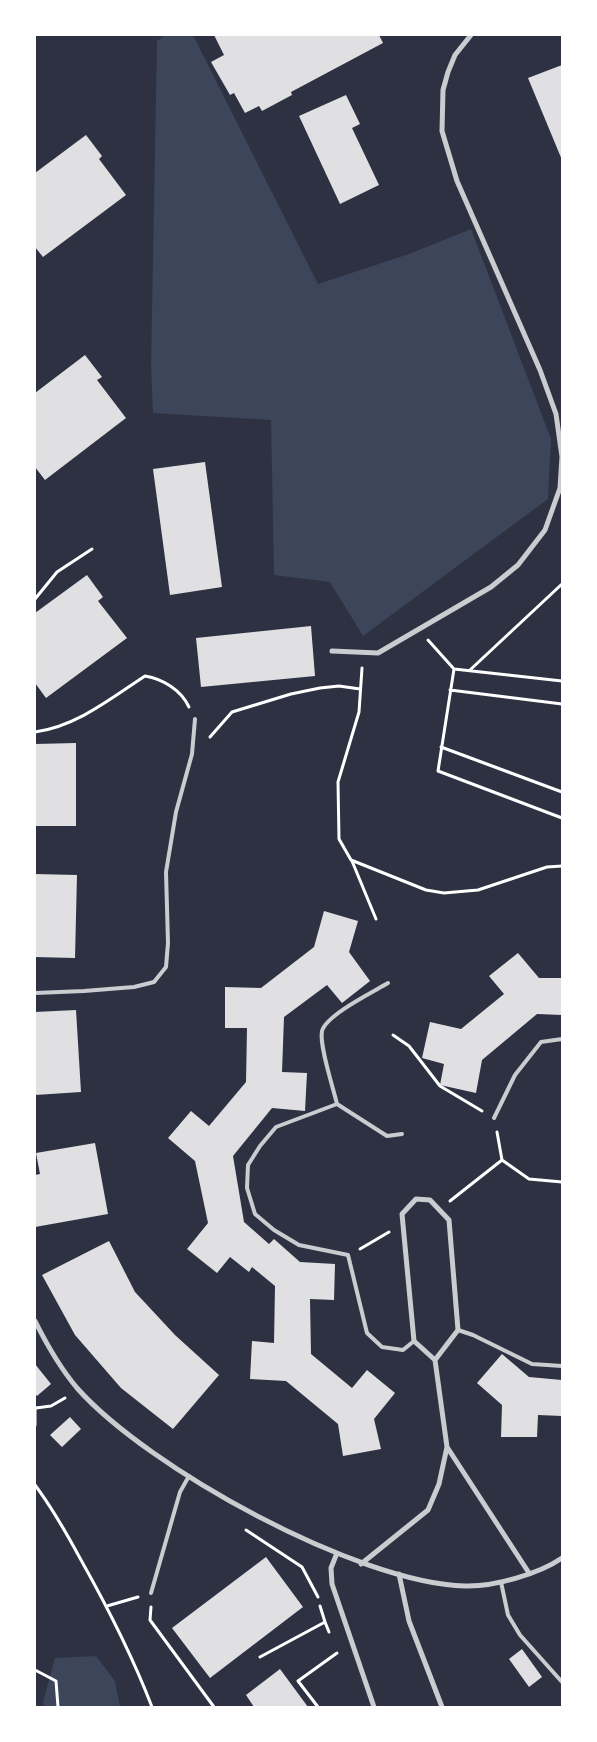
<!DOCTYPE html>
<html>
<head>
<meta charset="utf-8">
<style>
  body { margin:0 }
  #map { position:relative; width:597px; height:1742px; overflow:hidden; background:#2d3142; font-family:"Work Sans",sans-serif }
  canvas { display:block }
  .frame { position:absolute; inset:0; border:36px solid #fff; pointer-events:none }
</style>
</head>
<body>
<div id="map">
<canvas width="597" height="1742"></canvas>
<div class="frame"></div>
</div>
<script>
const g = document.querySelector('canvas').getContext('2d');
g.lineJoin = 'round';
function fill(path, color) {
  g.fillStyle = color;
  g.fill(path, 'evenodd');
}
function trace(path, color, width, dash) {
  g.strokeStyle = color;
  g.lineWidth = width;
  g.lineCap = dash ? 'butt' : 'round';
  g.setLineDash(dash || []);
  g.stroke(path);
}
fill(new Path2D(`
  M 165,35 L 193,35 L 318,284 L 409,254 L 471,229 L 551,439 L 548,499 L 363,636 L 330,582 L 274,575 L 271,420 L 153,413 L 151,366 L 157,41 Z
  M 96,1656 L 115,1681 L 120,1707 L 44,1707 L 43,1702 L 55,1658 Z`), '#3c4559');
fill(new Path2D(`
  M 214,35 L 379,35 L 383,43 L 291,92 L 292,95 L 262,111 L 259,106 L 245,113 L 234,93 L 230,95 L 211,62 L 224,55 Z
  M 562,65 L 562,160 L 528,78 Z
  M 346,95 L 360,124 L 352,128 L 379,185 L 340,204 L 299,116 Z
  M 86,135 L 102,156 L 99,159 L 126,195 L 43,257 L 35,247 L 35,173 Z
  M 85,355 L 102,377 L 97,380 L 126,418 L 45,480 L 35,467 L 35,393 Z
  M 205,462 L 222,587 L 170,595 L 153,469 Z
  M 87,575 L 103,597 L 98,601 L 127,638 L 46,698 L 35,683 L 35,613 Z
  M 311,626 L 315,676 L 201,687 L 196,638 Z
  M 76,743 L 76,826 L 35,826 L 35,744 Z
  M 35,874 L 77,875 L 75,958 L 35,957 Z
  M 324,911 L 358,921 L 349,952 L 370,981 L 342,1003 L 327,985 L 284,1017 L 282,1072 L 307,1073 L 305,1111 L 272,1108 L 233,1156 L 244,1222 L 269,1244 L 274,1239 L 300,1262 L 335,1264 L 334,1300 L 310,1299 L 311,1354 L 352,1388 L 367,1370 L 395,1393 L 374,1419 L 381,1449 L 343,1456 L 338,1424 L 286,1381 L 250,1379 L 252,1341 L 274,1343 L 275,1286 L 252,1267 L 249,1272 L 230,1257 L 217,1273 L 187,1249 L 208,1223 L 195,1161 L 168,1138 L 191,1111 L 209,1126 L 246,1082 L 247,1028 L 225,1028 L 225,987 L 261,988 L 314,947 Z
  M 518,953 L 539,978 L 562,978 L 562,1015 L 537,1014 L 482,1060 L 476,1093 L 440,1085 L 444,1064 L 422,1058 L 430,1022 L 461,1029 L 504,994 L 489,976 Z
  M 76,1010 L 81,1092 L 35,1095 L 35,1012 Z
  M 95,1143 L 108,1214 L 35,1227 L 35,1175 L 40,1174 L 36,1153 Z
  M 109,1241 L 135,1292 L 175,1335 L 219,1375 L 173,1429 L 121,1388 L 75,1335 L 42,1275 Z
  M 502,1354 L 529,1377 L 562,1380 L 562,1416 L 538,1415 L 537,1437 L 501,1437 L 502,1405 L 477,1383 Z
  M 35,1364 L 51,1384 L 37,1396 L 35,1394 Z
  M 70,1417 L 81,1429 L 62,1447 L 50,1435 Z
  M 266,1557 L 303,1607 L 210,1678 L 172,1628 Z
  M 522,1649 L 542,1677 L 529,1687 L 509,1659 Z
  M 280,1669 L 308,1707 L 254,1707 L 246,1695 Z`), '#e0e0e3');
trace(new Path2D(`
  M 35,599 L 57,572 L 92,549
  M 428,640 L 454,669 L 562,681
  M 362,668 L 359,712 L 338,782 L 339,839 L 351,860 L 426,890 L 444,893 L 478,890 L 547,867 L 562,866
  M 454,669 L 438,771 L 562,818
  M 470,670 L 562,584
  M 450,690 L 562,704
  M 35,732 C 77,726 110,699 145,676 C 163,679 181,690 189,707
  M 210,737 L 232,712 L 291,694 L 320,688 L 339,686 L 360,689
  M 441,747 L 562,792
  M 352,861 L 376,919
  M 393,1035 L 409,1046 L 440,1086 L 482,1111
  M 497,1132 L 502,1160 L 529,1179 L 562,1182
  M 450,1201 L 502,1160
  M 360,1249 L 389,1232
  M 36,1408 L 51,1406 L 65,1398
  M 35,1425 L 35,1407
  M 35,1485 C 53,1509 67,1534 81,1560 C 108,1608 132,1655 152,1707
  M 246,1530 L 302,1567 L 318,1597
  M 107,1606 L 138,1597
  M 320,1606 L 325,1622
  M 151,1607 L 150,1620 L 214,1707
  M 260,1657 L 325,1622 L 329,1632
  M 35,1670 L 56,1681 L 58,1707
  M 318,1707 L 298,1681 L 337,1653`), '#fff', 3);
trace(new Path2D(`
  M 388,983 C 373,992 326,1015 322,1031 C 319,1045 333,1087 337,1104 L 276,1127 L 260,1146 L 248,1165 L 247,1188 L 255,1214 L 274,1230 L 299,1245 L 348,1255 L 367,1333 L 382,1347 L 403,1350 L 414,1341
  M 35,993 L 84,991 L 134,987 L 154,982 L 166,967 L 168,943 L 166,872 L 176,812 L 192,754 L 195,719
  M 337,1104 L 387,1136 L 402,1134
  M 494,1118 L 515,1075 L 541,1042 L 562,1039
  M 458,1330 L 473,1335 L 532,1364 L 562,1366
  M 501,1582 L 508,1615 L 520,1635 L 562,1682
  M 151,1593 L 180,1492 L 189,1476`), '#caccd0', 4);
trace(new Path2D(`
  M 332,651 L 378,653 L 491,587 L 518,565 L 545,530 L 560,488 L 562,457 L 556,414 L 540,370 L 457,181 L 442,131 L 443,90 L 448,72 L 455,55 L 471,35
  M 35,1321 C 46,1343 61,1369 77,1388 C 148,1468 357,1583 465,1586 C 493,1587 539,1574 562,1558
  M 447,1447 L 529,1573
  M 337,1553 L 331,1568 L 332,1584 L 374,1707
  M 361,1564 L 428,1510 L 439,1484 L 447,1447 L 435,1360 L 414,1341 L 402,1214 L 416,1199 L 430,1200 L 449,1220 L 458,1330 L 435,1360
  M 399,1574 L 409,1621 L 442,1707`), '#caccd0', 5);
</script>
</body>
</html>
